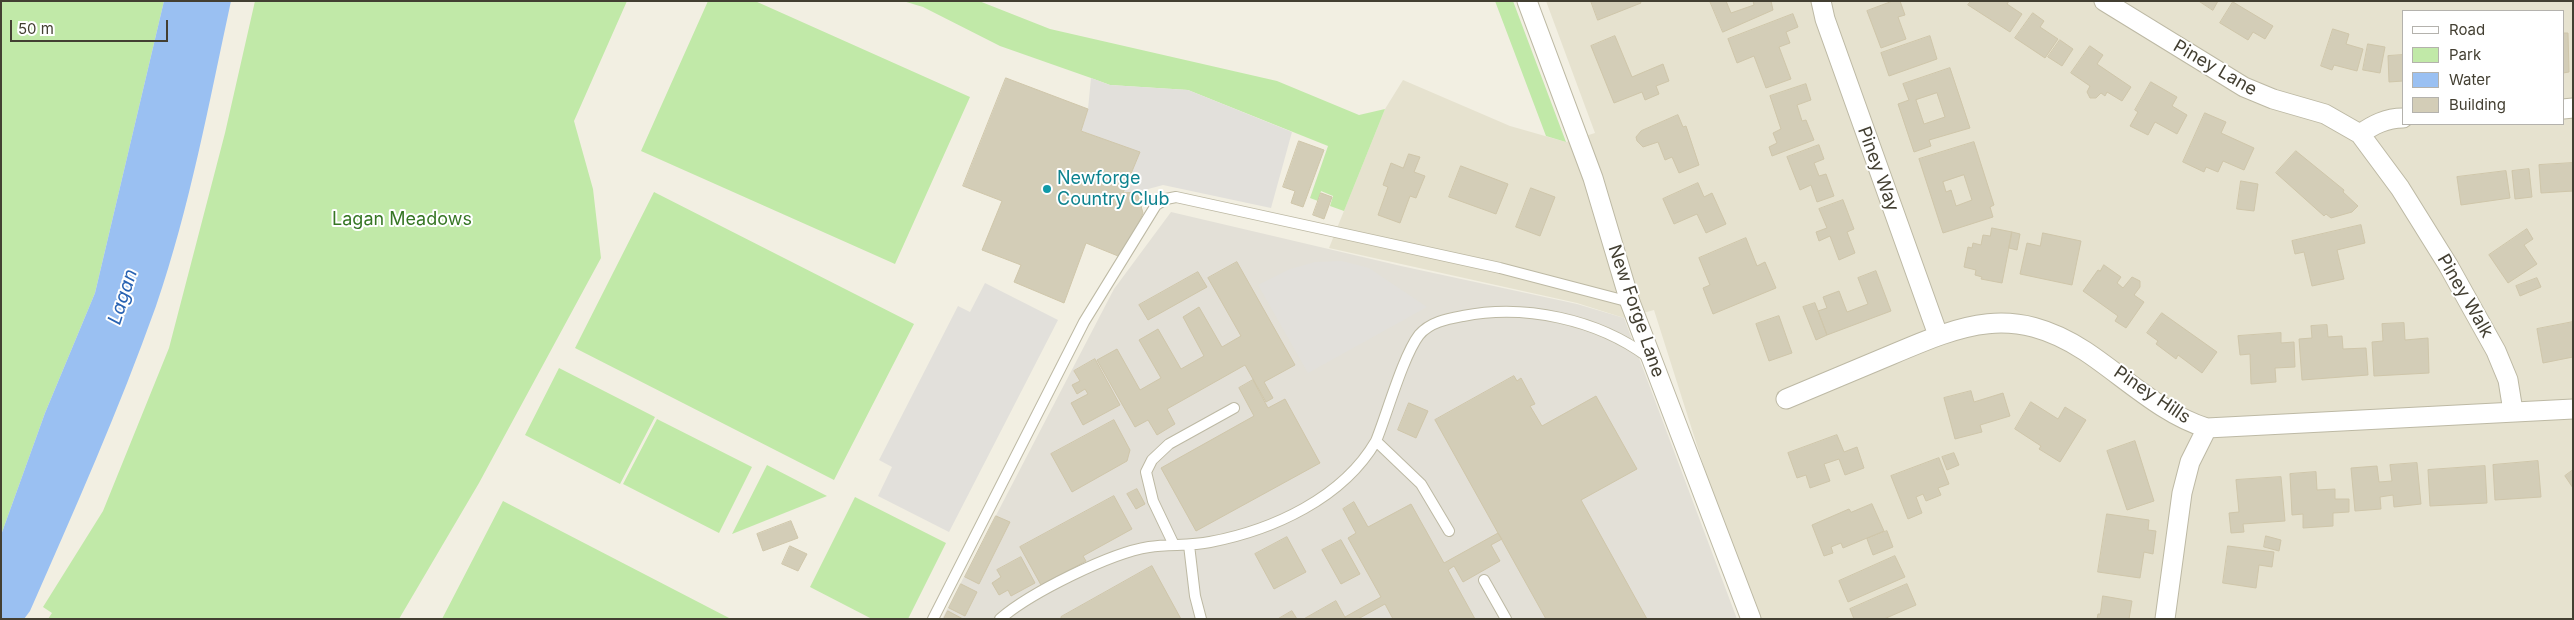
<!DOCTYPE html>
<html>
<head>
<meta charset="utf-8">
<style>
  body { margin:0 }
  #map { position:relative; width:2574px; height:620px; overflow:hidden; background:#f2efe2; font-family:Inter,sans-serif }
  canvas { display:block }
  .frame { position:absolute; inset:0; border:2px solid #433f32; pointer-events:none }
  .legend { position:absolute; left:2402px; top:10px; width:162px; height:115px; box-sizing:border-box; background:#fff; border:1px solid #b4b2ad; margin:0; padding:6px 9px; list-style:none; font-size:15px; color:#433f32 }
  .legend li { display:flex; align-items:center; gap:10px; height:25px }
  .legend b { width:25px; border:1px solid #b4b2ad }
  .scale { position:absolute; left:10px; top:20px; width:158px; height:22px; box-sizing:border-box; border:2px solid #433f32; border-top:0; padding-left:6px; font-size:15px; line-height:18px; white-space:nowrap; color:#433f32; -webkit-text-stroke:4px #fff; paint-order:stroke }
</style>
</head>
<body>
<div id="map">
<canvas width="2574" height="620"></canvas>
<div class="frame"></div>
<ul class="legend">
<li><b style="height:6px;background:#fff"></b>Road</li>
<li><b style="height:14px;background:#c1e9a8"></b>Park</li>
<li><b style="height:14px;background:#9ac0f2"></b>Water</li>
<li><b style="height:14px;background:#d3cdb7"></b>Building</li>
</ul>
<div class="scale">50 m</div>
</div>
<script>
const g = document.querySelector('canvas').getContext('2d');
g.lineJoin = 'round';
function fill(path, color) {
  g.fillStyle = color;
  g.fill(path, 'evenodd');
}
function trace(path, color, width, dash) {
  g.strokeStyle = color;
  g.lineWidth = width;
  g.lineCap = dash ? 'butt' : 'round';
  g.setLineDash(dash || []);
  g.stroke(path);
}
function label(font, color, halo, rows, align = 'center') {
  g.font = font + ' Inter,sans-serif';
  g.lineWidth = 4;
  g.setLineDash([]);
  g.textBaseline = 'middle';
  g.strokeStyle = halo;
  g.fillStyle = color;
  for (const [text, x, y, turn = 0] of rows) {
    g.save();
    g.translate(x, y);
    g.rotate((+turn || 0) * Math.PI / 180);
    g.textAlign = isNaN(turn) ? turn : align;
    if (halo) g.strokeText(text, 0, 0);
    g.fillText(text, 0, 0);
    g.restore();
  }
}
fill(new Path2D(`
  M 1546,1 L 2573,1 L 2573,619 L 1760,619 L 1715,502 L 1654,310 L 1624,318 L 1577,303 L 1329,248 L 1385,109 L 1403,80 L 1510,126 L 1566,142 L 1595,133 ZM 2403,11 L 2563,11 L 2563,124 L 2403,124 Z`), '#e6e2cf');
fill(new Path2D(`
  M 1171,212 L 1401,266 L 1577,304 L 1624,318 L 1737,619 L 942,619 L 1114,289 Z`), '#e3e0d7');
fill(new Path2D(`
  M 1,1 L 164,1 L 95,293 L 45,413 L 1,535 Z
  M 255,1 L 627,1 L 574,121 L 593,189 L 601,258 L 479,483 L 399,619 L 48,619 L 52,613 L 43,607 L 103,511 L 169,348 L 225,133 Z
  M 708,1 L 755,1 L 970,97 L 895,264 L 641,151 Z
  M 903,1 L 979,1 L 1050,29 L 1277,81 L 1359,115 L 1385,109 L 1344,211 L 1330,206 L 1333,196 L 1321,191 L 1318,201 L 1310,198 L 1328,146 L 1188,90 L 1110,85 L 1091,78 L 1000,46 L 923,7 Z
  M 1495,1 L 1513,1 L 1566,142 L 1546,136 Z
  M 654,192 L 914,324 L 834,480 L 575,348 Z
  M 559,368 L 655,417 L 620,484 L 525,435 Z
  M 657,419 L 752,467 L 719,533 L 623,484 Z
  M 767,465 L 827,496 L 732,534 Z
  M 855,497 L 946,543 L 908,619 L 872,619 L 810,587 Z
  M 503,501 L 731,619 L 442,619 Z`), '#c1e9a8');
fill(new Path2D(`
  M 1091,78 L 1110,85 L 1188,90 L 1292,132 L 1271,208 L 1163,185 L 1137,192 L 1123,193 L 1139,152 L 1081,131 L 1088,109 Z
  M 1342,261 L 1369,268 L 1427,307 L 1308,373 L 1258,285 L 1290,269 L 1315,262 Z
  M 985,283 L 1058,320 L 949,532 L 878,496 L 892,467 L 879,460 L 958,306 L 970,312 Z`), '#e2e0db');
fill(new Path2D(`
  M 164,1 L 231,1 C 209,103 190,207 156,306 C 119,410 74,511 30,611 L 24,619 L 1,619 L 1,535 L 45,413 L 95,293 Z`), '#9ac0f2');
const building = new Path2D(`
  M 1591,1 L 1640,1 L 1641,3 L 1598,20 Z
  M 1710,1 L 1726,1 L 1731,13 L 1754,5 L 1753,1 L 1771,1 L 1773,10 L 1723,32 Z
  M 1893,1 L 1900,1 L 1905,15 L 1898,17 L 1906,39 L 1881,48 L 1867,11 Z
  M 1971,1 L 2009,1 L 2007,4 L 2022,14 L 2010,32 L 1968,5 Z
  M 2199,1 L 2218,1 L 2213,10 Z
  M 2233,2 L 2273,26 L 2265,39 L 2253,32 L 2248,40 L 2220,23 Z
  M 2033,13 L 2044,21 L 2040,27 L 2058,39 L 2045,58 L 2015,38 Z
  M 1793,14 L 1798,27 L 1786,32 L 1790,43 L 1779,47 L 1791,79 L 1766,88 L 1754,56 L 1737,63 L 1728,39 Z
  M 2333,29 L 2349,34 L 2346,44 L 2363,49 L 2357,71 L 2334,65 L 2332,70 L 2321,66 Z
  M 2563,33 L 2568,33 L 2569,72 L 2563,73 Z
  M 1615,36 L 1632,77 L 1663,64 L 1669,81 L 1656,86 L 1659,94 L 1645,100 L 1642,92 L 1614,103 L 1591,46 Z
  M 1930,36 L 1937,59 L 1889,76 L 1881,53 Z
  M 2060,40 L 2073,49 L 2062,66 L 2048,57 Z
  M 2368,44 L 2385,47 L 2380,73 L 2363,70 Z
  M 2090,46 L 2103,55 L 2097,64 L 2131,87 L 2122,101 L 2107,92 L 2105,96 L 2101,93 L 2096,98 L 2090,98 L 2087,92 L 2090,86 L 2071,73 Z
  M 2403,55 L 2403,81 L 2389,82 L 2388,56 Z
  M 1950,68 L 1970,128 L 1929,140 L 1931,146 L 1914,152 L 1898,104 L 1909,100 L 1903,84 ZM 1937,93 L 1945,117 L 1924,124 L 1916,100 Z
  M 1006,78 L 1088,109 L 1081,131 L 1140,152 L 1123,193 L 1137,192 L 1143,213 L 1123,258 L 1086,243 L 1064,303 L 1014,282 L 1021,265 L 982,250 L 1002,201 L 963,186 Z
  M 2151,82 L 2177,97 L 2172,106 L 2187,115 L 2177,134 L 2155,122 L 2148,135 L 2130,126 L 2138,112 L 2135,110 Z
  M 1806,84 L 1811,100 L 1797,105 L 1802,121 L 1806,120 L 1814,140 L 1772,156 L 1769,147 L 1777,143 L 1773,133 L 1781,129 L 1770,96 Z
  M 2205,113 L 2226,122 L 2221,133 L 2254,148 L 2244,170 L 2223,161 L 2218,172 L 2206,167 L 2204,172 L 2183,162 Z
  M 1678,115 L 1683,127 L 1686,126 L 1699,165 L 1679,173 L 1672,157 L 1665,160 L 1658,142 L 1643,147 L 1637,141 L 1636,137 L 1641,131 Z
  M 1299,141 L 1324,150 L 1303,207 L 1291,203 L 1295,191 L 1283,187 Z
  M 1974,142 L 1994,205 L 1990,207 L 1993,217 L 1943,233 L 1919,159 ZM 1964,175 L 1972,200 L 1956,206 L 1951,190 L 1946,192 L 1943,182 Z
  M 1819,145 L 1824,159 L 1814,163 L 1819,176 L 1826,174 L 1834,196 L 1817,202 L 1811,185 L 1800,190 L 1787,157 Z
  M 2296,151 L 2344,190 L 2343,192 L 2358,206 L 2352,212 L 2331,218 L 2326,214 L 2324,216 L 2276,173 Z
  M 1409,154 L 1420,157 L 1414,172 L 1425,176 L 1416,198 L 1410,196 L 1400,223 L 1378,215 L 1388,187 L 1383,185 L 1391,163 L 1403,168 Z
  M 2573,163 L 2573,191 L 2541,193 L 2539,165 Z
  M 1461,166 L 1508,184 L 1496,214 L 1449,197 Z
  M 2529,169 L 2532,197 L 2515,199 L 2512,171 Z
  M 2506,171 L 2510,198 L 2461,205 L 2457,177 Z
  M 2241,181 L 2258,184 L 2254,211 L 2237,209 Z
  M 1698,183 L 1704,197 L 1712,193 L 1726,224 L 1706,233 L 1697,214 L 1674,224 L 1663,199 Z
  M 1531,188 L 1555,197 L 1540,236 L 1516,227 Z
  M 1321,193 L 1332,197 L 1324,219 L 1313,215 Z
  M 1843,200 L 1854,229 L 1847,232 L 1855,253 L 1839,260 L 1830,236 L 1819,241 L 1816,232 L 1827,228 L 1819,209 Z
  M 2361,225 L 2365,243 L 2337,250 L 2344,279 L 2312,286 L 2304,252 L 2295,254 L 2292,241 Z
  M 1992,228 L 2012,232 L 2002,283 L 1981,279 L 1982,277 L 1975,275 L 1976,270 L 1964,267 L 1968,247 L 1972,248 L 1973,243 L 1981,245 L 1983,235 L 1990,236 Z
  M 2527,229 L 2533,239 L 2524,245 L 2537,264 L 2508,283 L 2489,255 Z
  M 2012,232 L 2020,234 L 2017,250 L 2009,248 Z
  M 2043,233 L 2081,241 L 2072,285 L 2020,274 L 2027,243 L 2040,246 Z
  M 1746,238 L 1757,266 L 1765,262 L 1776,288 L 1713,314 L 1703,288 L 1710,285 L 1699,258 Z
  M 1237,262 L 1295,365 L 1264,382 L 1273,398 L 1266,402 L 1245,365 L 1167,409 L 1175,424 L 1157,435 L 1148,420 L 1135,427 L 1097,360 L 1117,349 L 1140,390 L 1161,378 L 1139,340 L 1158,329 L 1181,369 L 1204,356 L 1183,317 L 1199,307 L 1222,347 L 1241,336 L 1208,278 Z
  M 2104,265 L 2121,277 L 2117,283 L 2123,288 L 2132,277 L 2140,281 L 2140,287 L 2134,295 L 2144,302 L 2126,328 L 2115,321 L 2118,316 L 2083,291 L 2098,270 L 2100,271 Z
  M 1876,271 L 1891,311 L 1827,335 L 1818,311 L 1827,308 L 1823,297 L 1839,291 L 1847,312 L 1868,304 L 1858,278 Z
  M 1198,272 L 1207,287 L 1148,320 L 1139,305 Z
  M 2537,278 L 2541,287 L 2520,296 L 2516,286 Z
  M 1815,303 L 1827,335 L 1816,340 L 1803,307 Z
  M 2162,313 L 2217,352 L 2202,373 L 2178,355 L 2176,359 L 2156,344 L 2158,341 L 2147,333 Z
  M 1779,316 L 1792,353 L 1769,361 L 1756,324 Z
  M 2573,322 L 2573,357 L 2543,363 L 2537,329 Z
  M 2404,323 L 2405,340 L 2428,338 L 2429,373 L 2374,376 L 2372,342 L 2383,341 L 2382,324 Z
  M 2327,325 L 2328,337 L 2342,336 L 2343,349 L 2366,348 L 2368,375 L 2302,380 L 2299,339 L 2312,338 L 2311,326 Z
  M 2281,333 L 2281,343 L 2294,342 L 2295,367 L 2275,368 L 2276,382 L 2251,384 L 2250,354 L 2240,355 L 2238,336 Z
  M 1095,359 L 1120,405 L 1083,425 L 1071,403 L 1088,394 L 1085,389 L 1077,394 L 1072,385 L 1080,381 L 1074,371 Z
  M 1514,376 L 1517,381 L 1521,378 L 1535,404 L 1530,406 L 1542,426 L 1596,396 L 1637,469 L 1581,500 L 1647,619 L 1546,619 L 1435,420 Z
  M 1253,380 L 1268,408 L 1285,399 L 1320,463 L 1196,531 L 1161,468 L 1254,416 L 1239,388 Z
  M 1971,391 L 1974,402 L 2003,393 L 2010,416 L 1980,425 L 1982,432 L 1955,439 L 1944,398 Z
  M 2031,402 L 2058,419 L 2065,407 L 2086,420 L 2060,462 L 2039,449 L 2041,446 L 2015,429 Z
  M 1409,403 L 1428,411 L 1416,438 L 1398,430 Z
  M 1114,420 L 1130,450 L 1127,461 L 1072,492 L 1051,454 Z
  M 1837,435 L 1844,452 L 1857,447 L 1864,468 L 1845,475 L 1839,459 L 1824,464 L 1830,481 L 1810,488 L 1806,475 L 1797,478 L 1788,453 Z
  M 2135,441 L 2154,501 L 2127,510 L 2107,451 Z
  M 1954,453 L 1959,465 L 1947,470 L 1942,457 Z
  M 1939,458 L 1949,484 L 1938,488 L 1941,495 L 1926,501 L 1923,494 L 1916,497 L 1922,513 L 1908,519 L 1891,476 Z
  M 2538,461 L 2541,497 L 2495,500 L 2493,465 Z
  M 2417,463 L 2421,504 L 2394,507 L 2393,495 L 2380,497 L 2381,509 L 2355,511 L 2351,468 L 2377,466 L 2379,482 L 2392,481 L 2390,465 Z
  M 2485,466 L 2487,503 L 2430,506 L 2428,470 Z
  M 2573,470 L 2573,488 L 2565,476 Z
  M 2316,472 L 2317,490 L 2335,489 L 2335,499 L 2349,499 L 2349,512 L 2333,513 L 2333,526 L 2303,528 L 2303,514 L 2292,515 L 2290,474 Z
  M 2281,477 L 2285,521 L 2243,524 L 2244,532 L 2231,533 L 2229,513 L 2239,512 L 2236,480 Z
  M 1137,489 L 1145,504 L 1136,509 L 1127,494 Z
  M 1114,496 L 1132,529 L 1083,556 L 1086,561 L 1041,585 L 1020,547 Z
  M 1354,502 L 1368,527 L 1411,504 L 1444,563 L 1498,533 L 1502,539 L 1491,545 L 1500,561 L 1463,582 L 1454,566 L 1448,570 L 1475,619 L 1393,619 L 1385,604 L 1358,619 L 1346,619 L 1345,617 L 1381,597 L 1348,538 L 1356,533 L 1343,509 Z
  M 1872,504 L 1884,531 L 1843,548 L 1841,543 L 1831,547 L 1833,553 L 1824,556 L 1812,525 L 1849,509 L 1851,512 Z
  M 2107,514 L 2149,520 L 2148,530 L 2156,531 L 2153,554 L 2144,552 L 2140,578 L 2098,572 Z
  M 996,516 L 1010,522 L 979,584 L 965,577 Z
  M 791,521 L 798,538 L 763,551 L 757,534 Z
  M 1887,531 L 1893,547 L 1873,555 L 1867,539 Z
  M 2266,536 L 2281,540 L 2279,551 L 2264,547 Z
  M 1287,537 L 1306,572 L 1274,589 L 1255,554 Z
  M 1341,540 L 1360,574 L 1341,584 L 1322,550 Z
  M 790,546 L 807,554 L 798,571 L 782,564 Z
  M 2228,546 L 2274,552 L 2272,567 L 2259,565 L 2256,588 L 2223,583 Z
  M 1895,556 L 1905,577 L 1848,602 L 1839,581 Z
  M 1021,557 L 1035,583 L 1011,596 L 1008,590 L 999,595 L 992,583 L 1001,577 L 997,570 Z
  M 1152,566 L 1181,619 L 1061,619 L 1061,617 Z
  M 961,584 L 977,592 L 965,616 L 949,608 Z
  M 1907,584 L 1916,605 L 1884,619 L 1854,619 L 1850,609 Z
  M 2103,596 L 2132,601 L 2129,619 L 2097,619 L 2098,614 L 2100,614 Z
  M 1336,601 L 1346,619 L 1304,619 Z
  M 948,611 L 963,619 L 944,619 Z
  M 1292,611 L 1297,619 L 1278,619 Z`);
fill(building, '#d3cdb7');
trace(building, '#cfc6aa', 1);
const lane = new Path2D(`
  M 1376,441 L 1421,484 L 1449,531
  M 1174,545 L 1153,501 L 1146,472 L 1152,460 L 1169,444 L 1234,408
  M 1189,545 L 1195,596 L 1201,619
  M 1484,580 L 1506,619
  M 933,619 L 1084,322 L 1156,205 L 1166,199 L 1176,197 L 1500,268 L 1630,302
  M 1000,619 C 1030,593 1110,553 1149,547 C 1169,544 1190,546 1210,542 C 1273,530 1343,498 1376,441 C 1387,414 1403,356 1419,335 C 1430,322 1447,319 1463,316 C 1525,304 1597,319 1648,357`);
const street = new Path2D(`
  M 1527,1 L 1593,178 L 1630,302 L 1751,619
  M 1821,1 L 1825,19 L 1938,335
  M 2104,1 L 2244,87 L 2273,99 L 2325,114 L 2360,134 L 2400,188 L 2448,265 L 2496,351 L 2508,380 L 2513,411
  M 2563,109 L 2573,108
  M 2360,134 C 2373,125 2386,118 2403,118
  M 1786,399 C 1821,384 1856,370 1891,355 C 1964,324 2012,304 2085,351 C 2123,376 2163,415 2207,428 L 2573,409
  M 2165,619 L 2182,493 L 2190,462 L 2207,428`);
trace(lane, '#bdb9a4', 12);
trace(street, '#bdb9a4', 21);
trace(lane, '#fff', 10);
trace(street, '#fff', 19);
for (const [x, y, r, color] of [
  [1047,189,5,"#0f9aa8"]
]) {
  const dot = new Path2D();
  dot.arc(x, y, r, 0, 2 * Math.PI);
  g.fillStyle = color;
  g.fill(dot);
  trace(dot, '#fff', 2);
}
label('18px', '#433f32', '#fff', [
  ["Piney Lane",2215,68,30],
  ["Piney Way",1878,169,70],
  ["Piney Walk",2465,296,60],
  ["New Forge Lane",1636,311,71],
  ["Piney Hills",2152,395,34]
]);
label('18px', '#0d838f', '#fff', [
  ["Newforge",1057,179],
  ["Country Club",1057,200]
], 'left');
label('18px', '#367624', '#fff', [
  ["Lagan Meadows",402,220]
]);
label('italic 19px', '#2862b2', '#fff', [
  ["Lagan",123,297,-72]
]);
</script>
</body>
</html>
